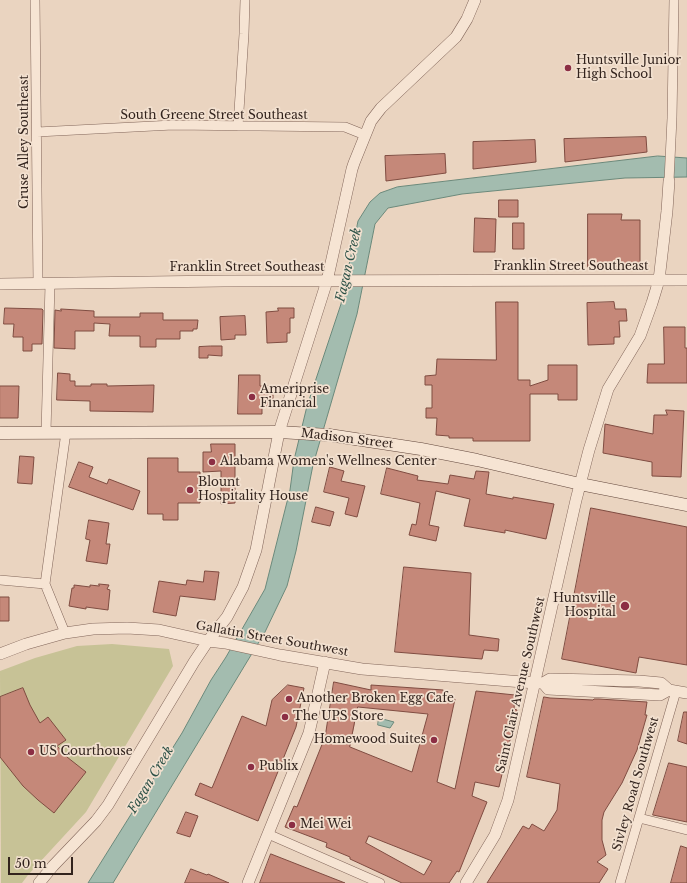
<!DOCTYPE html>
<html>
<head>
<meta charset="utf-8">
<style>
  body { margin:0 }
  #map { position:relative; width:687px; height:883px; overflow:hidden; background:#ead4c0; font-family:"Libre Baskerville",serif }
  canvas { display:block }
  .scale { position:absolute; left:8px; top:857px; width:65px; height:18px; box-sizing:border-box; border:2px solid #32231d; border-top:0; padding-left:5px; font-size:12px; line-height:14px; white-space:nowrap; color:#32231d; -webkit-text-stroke:3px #f2e0cf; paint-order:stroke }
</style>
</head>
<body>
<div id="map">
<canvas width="687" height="883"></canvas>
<div class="scale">50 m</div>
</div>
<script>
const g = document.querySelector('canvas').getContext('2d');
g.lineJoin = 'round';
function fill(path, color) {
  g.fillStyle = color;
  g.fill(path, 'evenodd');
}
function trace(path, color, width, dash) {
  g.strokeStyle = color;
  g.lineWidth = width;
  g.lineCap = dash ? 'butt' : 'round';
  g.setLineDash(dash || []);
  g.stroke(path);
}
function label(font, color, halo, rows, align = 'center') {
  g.font = font + ' "Libre Baskerville",serif';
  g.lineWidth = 3.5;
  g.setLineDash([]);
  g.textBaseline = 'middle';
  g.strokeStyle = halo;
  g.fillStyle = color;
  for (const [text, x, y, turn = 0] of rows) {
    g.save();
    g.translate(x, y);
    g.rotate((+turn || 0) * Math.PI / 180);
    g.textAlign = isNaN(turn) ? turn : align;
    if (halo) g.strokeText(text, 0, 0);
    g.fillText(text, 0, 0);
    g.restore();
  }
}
fill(new Path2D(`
  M 112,644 L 169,649 L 173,666 L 86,812 L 28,875 L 22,883 L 1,883 L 0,671 L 35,658 L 77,646 Z`), '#c7c296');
const water = new Path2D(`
  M 658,156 L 687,158 L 687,177 L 625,178 L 462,194 L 388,208 L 375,224 L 357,314 L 313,465 L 296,551 L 287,586 L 265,632 L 113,883 L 88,883 L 182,733 L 211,680 L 226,657 L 265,589 L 290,490 L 294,460 L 307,406 L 341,304 L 358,221 L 370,202 L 380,193 L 397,187 Z
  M 379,718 L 394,722 L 390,728 L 378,725 Z`);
fill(water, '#a3bcaf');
trace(water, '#6b897b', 1);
const building = new Path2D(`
  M 646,137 L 647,152 L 565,162 L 564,139 Z
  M 535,140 L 536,162 L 473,169 L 473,142 Z
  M 445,154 L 446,173 L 386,181 L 385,156 Z
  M 499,200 L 518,200 L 518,217 L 499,217 Z
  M 588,214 L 622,214 L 621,220 L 640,220 L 640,267 L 588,267 Z
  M 475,218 L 496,219 L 495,252 L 474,252 Z
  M 513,223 L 524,223 L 524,249 L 513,249 Z
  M 496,302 L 518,302 L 518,380 L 530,380 L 530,386 L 548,380 L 548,365 L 577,365 L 577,400 L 558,400 L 558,394 L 530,394 L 530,441 L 473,441 L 473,438 L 449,438 L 449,436 L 436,435 L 437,418 L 426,418 L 426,408 L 432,408 L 432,385 L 425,385 L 425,376 L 436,375 L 437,359 L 496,360 Z
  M 614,302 L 615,309 L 626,309 L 627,321 L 619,321 L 620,337 L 614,337 L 614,344 L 588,345 L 587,303 Z
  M 5,308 L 42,309 L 43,310 L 42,344 L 32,344 L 32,351 L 23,351 L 23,337 L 13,337 L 14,324 L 4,324 Z
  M 278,308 L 294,308 L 294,318 L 290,318 L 290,333 L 287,333 L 287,342 L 267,343 L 266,312 L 278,311 Z
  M 61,309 L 94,311 L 94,317 L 140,317 L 140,313 L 163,313 L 163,320 L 198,320 L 197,329 L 193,329 L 193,331 L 180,331 L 180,339 L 156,339 L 156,347 L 140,347 L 140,336 L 109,336 L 110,324 L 94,323 L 94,331 L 75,331 L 75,349 L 54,348 L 55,310 L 61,311 Z
  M 245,316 L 246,335 L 235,335 L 235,339 L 221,340 L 220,317 Z
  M 664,327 L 685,327 L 685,348 L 687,348 L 687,383 L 647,383 L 648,364 L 664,364 Z
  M 211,346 L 222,346 L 222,356 L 208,355 L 208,358 L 199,358 L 199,347 Z
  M 58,373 L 70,374 L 70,381 L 75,381 L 75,386 L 91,386 L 91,384 L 107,384 L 107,386 L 154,385 L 153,412 L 90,411 L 90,401 L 57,400 Z
  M 239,375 L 260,375 L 260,386 L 273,386 L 273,406 L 262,406 L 262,414 L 238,414 Z
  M 0,386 L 19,386 L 18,418 L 0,418 Z
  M 666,410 L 684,411 L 681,477 L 652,476 L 652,462 L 603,453 L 605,424 L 653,434 L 654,415 L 667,415 Z
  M 211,444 L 235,444 L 235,503 L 221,504 L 221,471 L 203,472 L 203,452 L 211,452 Z
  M 20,456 L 34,457 L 32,484 L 18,483 Z
  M 148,458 L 178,458 L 178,472 L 200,472 L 200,503 L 178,503 L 178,520 L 163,520 L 163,514 L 148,514 Z
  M 79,462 L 93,467 L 89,477 L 107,484 L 109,479 L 140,491 L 133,510 L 69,487 Z
  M 330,467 L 344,471 L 341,481 L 365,486 L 357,517 L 345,514 L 349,498 L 324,492 Z
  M 387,468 L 418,476 L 417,480 L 448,484 L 450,475 L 474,479 L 476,471 L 489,472 L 486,494 L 513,499 L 513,497 L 554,504 L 546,539 L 505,530 L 505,533 L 464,526 L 470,499 L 436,491 L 429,525 L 439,527 L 436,541 L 409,535 L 412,524 L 416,525 L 420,503 L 381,494 Z
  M 316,507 L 334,512 L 330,526 L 312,522 Z
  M 591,508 L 687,527 L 687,665 L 639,657 L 636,673 L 562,659 Z
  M 89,520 L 109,523 L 106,544 L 110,544 L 107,564 L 86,561 L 90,540 L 86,539 Z
  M 404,567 L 471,573 L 469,635 L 499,639 L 498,651 L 484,650 L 482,659 L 395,652 Z
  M 205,571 L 219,572 L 215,600 L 180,596 L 176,616 L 153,612 L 159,581 L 186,585 L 187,580 L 203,582 Z
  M 99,584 L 109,585 L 107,589 L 110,590 L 108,610 L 86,607 L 86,609 L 69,606 L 72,588 L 74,588 L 74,585 L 90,587 L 90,585 L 99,586 Z
  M 0,597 L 9,597 L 9,621 L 0,621 Z
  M 334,682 L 371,690 L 371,685 L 443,690 L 455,699 L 437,782 L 455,789 L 476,691 L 515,695 L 514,709 L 517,710 L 499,787 L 475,782 L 472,796 L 487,802 L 459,872 L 457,871 L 449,883 L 402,883 L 350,859 L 350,857 L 326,847 L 327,843 L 285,827 L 294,806 L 297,807 L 325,737 ZM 358,707 L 428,714 L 412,772 L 350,747 ZM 369,836 L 432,861 L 424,875 L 366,843 Z
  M 288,685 L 304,688 L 296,727 L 258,821 L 195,795 L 200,783 L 212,788 L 242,716 L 266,726 L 272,700 Z
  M 23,688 L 30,705 L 40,723 L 48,717 L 66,740 L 57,746 L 67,757 L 86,772 L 54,813 L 38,800 L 23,786 L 0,757 L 0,697 Z
  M 544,697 L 550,698 L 593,700 L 594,699 L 599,699 L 647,702 L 645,715 L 647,715 L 637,750 L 622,783 L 604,812 L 602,820 L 602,840 L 606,855 L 597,862 L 608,869 L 599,883 L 487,883 L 523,826 L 529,829 L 532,824 L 544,831 L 557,810 L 560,784 L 527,777 Z
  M 684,712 L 687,712 L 687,744 L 678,741 Z
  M 669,763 L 687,767 L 687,822 L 653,815 Z
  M 186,812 L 198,816 L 190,837 L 177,833 Z
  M 681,846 L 687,848 L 687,883 L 671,883 Z
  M 271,854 L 345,883 L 260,883 Z
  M 191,869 L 207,875 L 208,874 L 229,883 L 185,883 Z`);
fill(building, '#c58879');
trace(building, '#7f4c41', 1);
const minor = new Path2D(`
  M 35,0 L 38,284
  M 238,126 L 244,34 L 245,0
  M 37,132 L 173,125 L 345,127 L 365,135
  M 669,181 L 672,118 L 674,0
  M 46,432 L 50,284
  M 0,580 L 45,584
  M 65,633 L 45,584 L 66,432
  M 639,818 L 687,830
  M 268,834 L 380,883
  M 620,883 L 676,691`);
const tertiary = new Path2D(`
  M 0,284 L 224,281 L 687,280
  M 0,654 L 26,644 L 65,633 L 93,629 L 127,628 L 159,630 L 208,641 L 225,643 L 280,655 L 362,669 L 535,683 L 543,683 L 550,679 L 639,681 L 661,683 L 669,690 L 687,693
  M 543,683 L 548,689 L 660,695 L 669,690
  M 39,883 L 53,866 L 96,821 L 108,805 L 194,662 L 208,641 L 227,617 L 243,587 L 256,550 L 279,432 L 327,281 L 352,169 L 354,163 L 371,121 L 381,108 L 456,37 L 467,19 L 475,0
  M 248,883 L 309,733 L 325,662
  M 466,883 L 495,835 L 508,800 L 576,500 L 589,450 L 608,389 L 640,336 L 652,303 L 659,280 L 667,211 L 669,181`);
const secondary = new Path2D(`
  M 0,433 L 279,432 L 329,435 L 421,449 L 477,460 L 580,484 L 687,505`);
trace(minor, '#82665a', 10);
trace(tertiary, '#82665a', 12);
trace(secondary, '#63483d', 13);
trace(minor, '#f6e4d3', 9);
trace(tertiary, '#f6e4d3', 11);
trace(secondary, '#f6e4d3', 12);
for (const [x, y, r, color] of [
  [568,68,4,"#8c2e44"],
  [252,397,4,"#8c2e44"],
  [212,462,4,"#8c2e44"],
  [190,490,4,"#8c2e44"],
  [625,606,5,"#8c2e44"],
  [289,699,4,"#8c2e44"],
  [285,717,4,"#8c2e44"],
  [434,740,4,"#8c2e44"],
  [31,752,4,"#8c2e44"],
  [251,767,4,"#8c2e44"],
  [292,825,4,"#8c2e44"]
]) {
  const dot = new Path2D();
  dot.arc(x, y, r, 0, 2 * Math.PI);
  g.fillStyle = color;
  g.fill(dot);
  trace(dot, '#f2e0cf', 1.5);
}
label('12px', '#32231d', '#f2e0cf', [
  ["Huntsville Junior",576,61],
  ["High School",576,75],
  ["Ameriprise",260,390],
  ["Financial",260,404],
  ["Alabama Women's Wellness Center",220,462],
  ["Blount",198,483],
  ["Hospitality House",198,497],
  ["Huntsville",616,599,"right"],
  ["Hospital",616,613,"right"],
  ["Another Broken Egg Cafe",297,699],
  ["The UPS Store",293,717],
  ["Homewood Suites",426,740,"right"],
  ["US Courthouse",39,752],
  ["Publix",259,767],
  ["Mei Wei",300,825]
], 'left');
label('12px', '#32231d', '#f2e0cf', [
  ["South Greene Street Southeast",214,116],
  ["Cruse Alley Southeast",25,142,-90],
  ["Franklin Street Southeast",571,267],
  ["Franklin Street Southeast",247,268],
  ["Madison Street",347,439,7],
  ["Gallatin Street Southwest",272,639,10],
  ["Saint Clair Avenue Southwest",521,685,-77],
  ["Sivley Road Southwest",636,784,-74]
]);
label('italic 13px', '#2d5147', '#f2e0cf', [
  ["Fagan Creek",349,265,-77],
  ["Fagan Creek",151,780,-59]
]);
</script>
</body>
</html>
